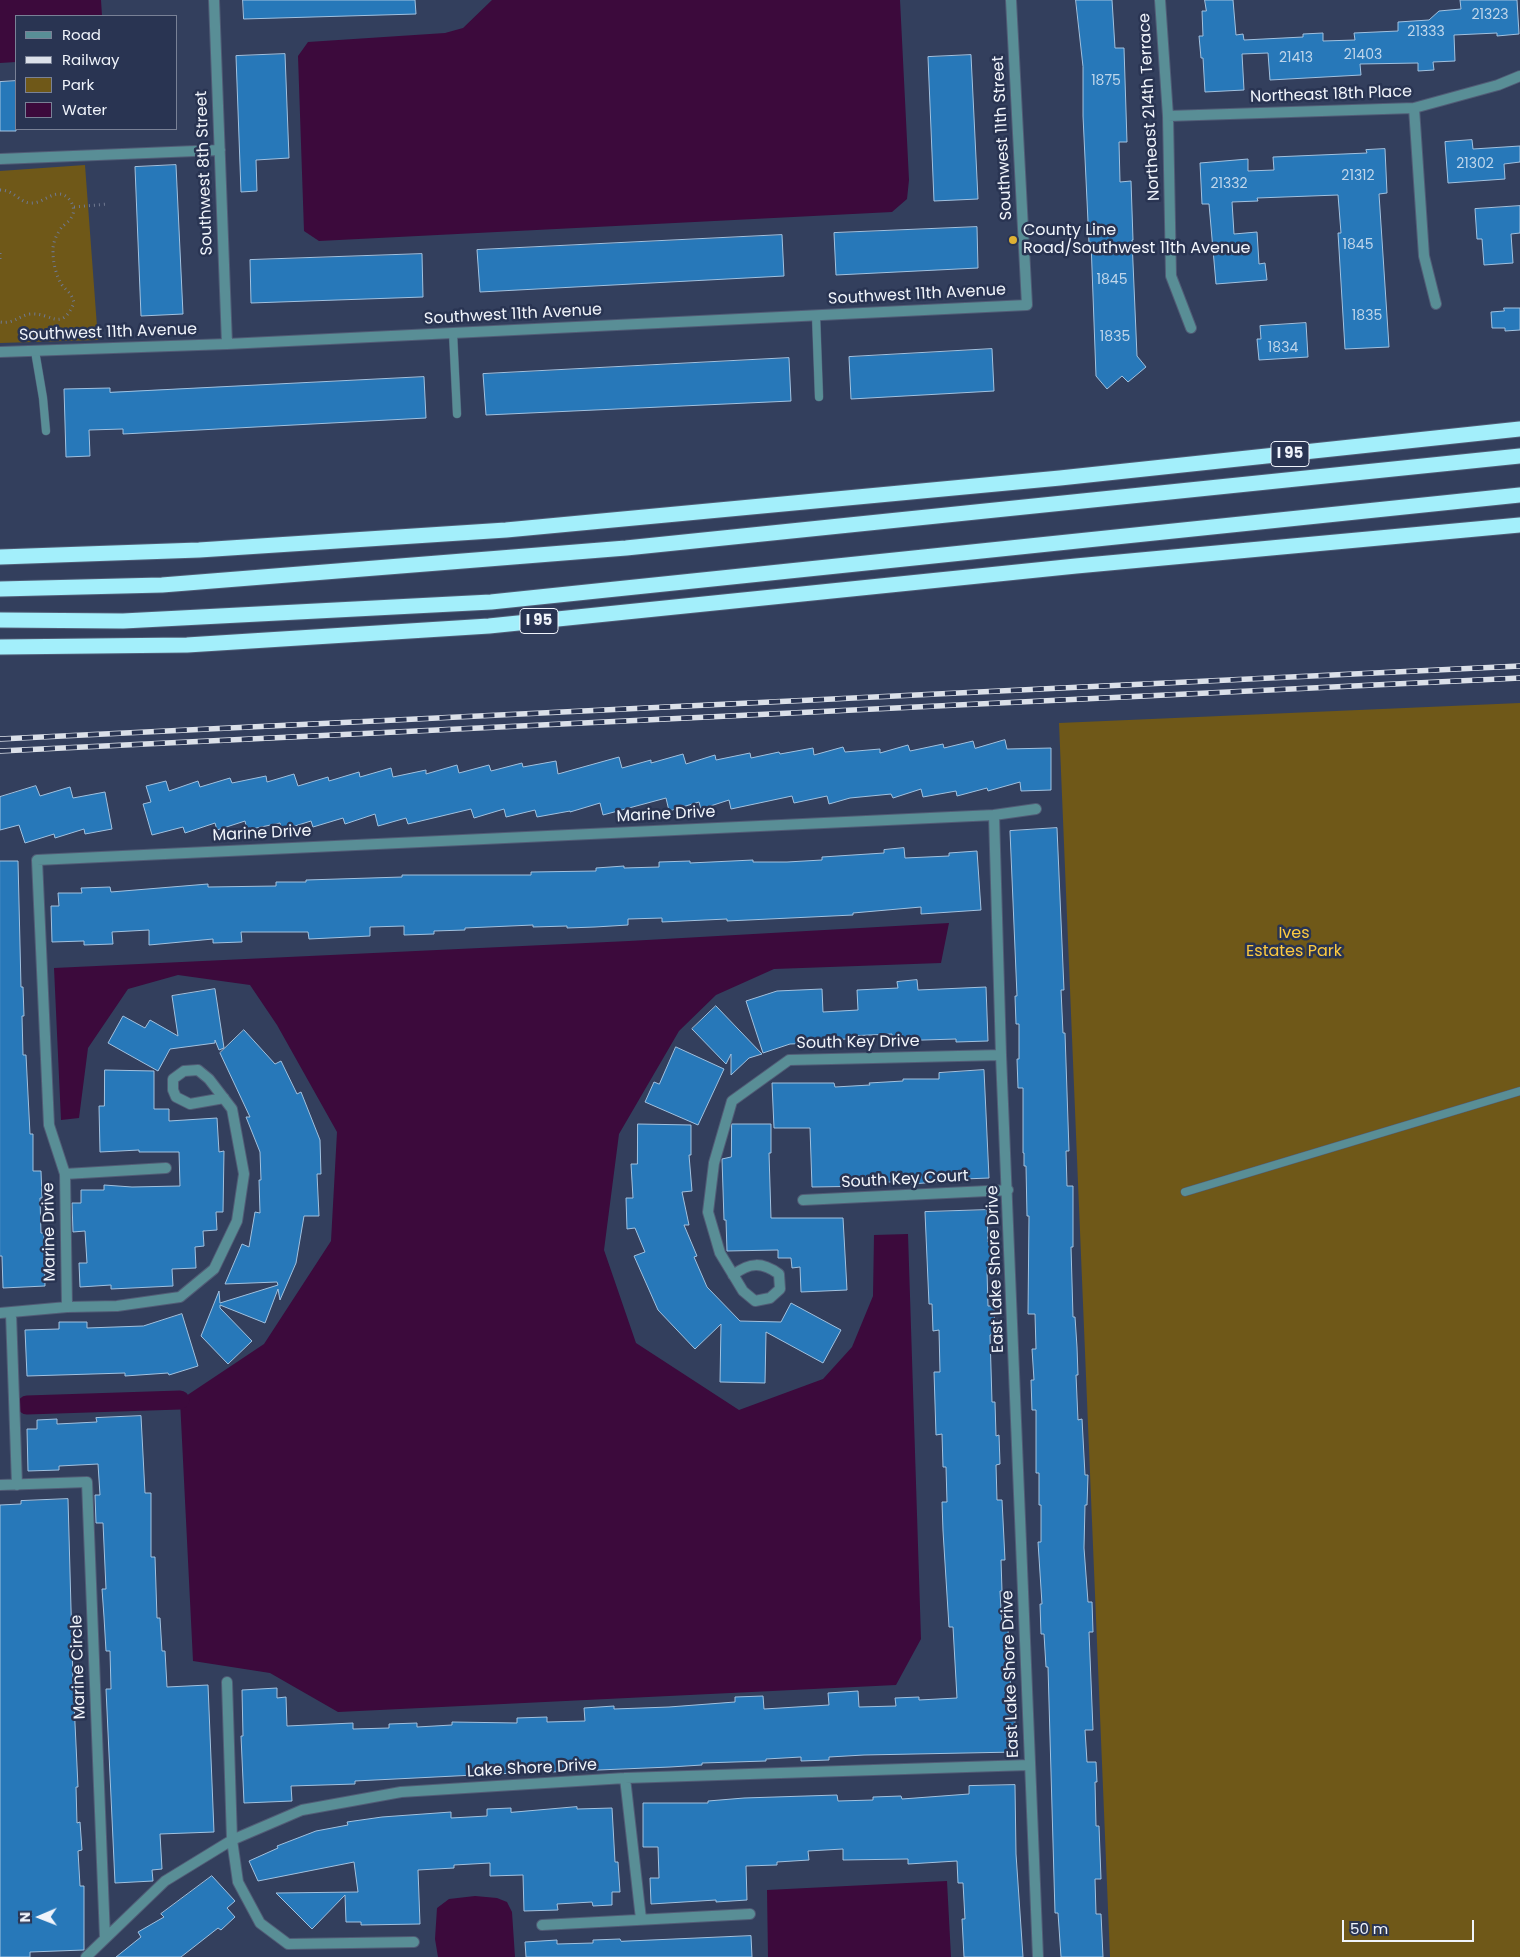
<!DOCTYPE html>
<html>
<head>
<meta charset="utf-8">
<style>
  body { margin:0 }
  #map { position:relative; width:1520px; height:1957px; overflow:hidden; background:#333f5d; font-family:Poppins,sans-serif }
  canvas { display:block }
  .legend { position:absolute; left:15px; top:15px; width:162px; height:115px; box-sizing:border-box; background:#293452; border:1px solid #798196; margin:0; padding:6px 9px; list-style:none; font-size:15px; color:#f0f4fb }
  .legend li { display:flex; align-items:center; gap:10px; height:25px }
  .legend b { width:25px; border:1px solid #798196 }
  .north { position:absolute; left:15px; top:1892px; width:50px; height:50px; -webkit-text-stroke:4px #293452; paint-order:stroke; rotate:269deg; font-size:14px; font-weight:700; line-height:20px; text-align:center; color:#f0f4fb }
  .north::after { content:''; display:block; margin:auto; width:18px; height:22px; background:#f0f4fb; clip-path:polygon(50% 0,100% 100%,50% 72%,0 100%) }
  .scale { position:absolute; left:1342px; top:1920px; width:132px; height:22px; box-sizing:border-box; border:2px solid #f0f4fb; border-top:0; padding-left:6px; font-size:15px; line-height:18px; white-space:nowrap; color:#f0f4fb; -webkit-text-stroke:4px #293452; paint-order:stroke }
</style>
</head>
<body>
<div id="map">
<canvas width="1520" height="1957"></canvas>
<ul class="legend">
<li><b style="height:6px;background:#598e96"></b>Road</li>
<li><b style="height:6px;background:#dbe0e9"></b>Railway</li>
<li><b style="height:14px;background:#6f5818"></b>Park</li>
<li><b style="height:14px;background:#3c0a3c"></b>Water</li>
</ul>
<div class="north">N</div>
<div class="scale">50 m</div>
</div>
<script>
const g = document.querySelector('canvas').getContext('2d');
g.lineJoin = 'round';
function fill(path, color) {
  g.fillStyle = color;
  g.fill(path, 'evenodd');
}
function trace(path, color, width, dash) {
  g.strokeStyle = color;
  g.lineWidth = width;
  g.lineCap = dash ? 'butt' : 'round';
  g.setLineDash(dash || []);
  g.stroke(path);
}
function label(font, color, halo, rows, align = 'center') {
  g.font = font + ' Poppins,sans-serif';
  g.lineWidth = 5;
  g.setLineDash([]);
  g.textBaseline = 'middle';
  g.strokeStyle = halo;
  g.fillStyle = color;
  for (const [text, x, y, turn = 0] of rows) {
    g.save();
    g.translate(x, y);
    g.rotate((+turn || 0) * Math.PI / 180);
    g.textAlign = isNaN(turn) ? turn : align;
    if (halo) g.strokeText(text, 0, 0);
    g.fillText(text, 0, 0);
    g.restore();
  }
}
fill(new Path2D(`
  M 85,165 L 98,340 L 0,343 L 0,171 Z
  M 1520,703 L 1520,1957 L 1110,1957 L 1059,723 Z`), '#6f5818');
fill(new Path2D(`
  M 0,0 L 101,0 L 102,16 L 16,16 L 16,62 L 0,63 Z
  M 492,0 L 900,0 L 909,180 L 907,199 L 892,212 L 319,241 L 304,231 L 298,56 L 308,42 L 445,33 L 463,28 Z
  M 949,923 L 941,963 L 774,969 L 716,995 L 679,1031 L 619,1134 L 604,1250 L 636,1343 L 739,1410 L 823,1379 L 852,1347 L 873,1296 L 874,1235 L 908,1234 L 921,1639 L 896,1685 L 338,1712 L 270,1673 L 193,1661 L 180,1400 L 264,1344 L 331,1241 L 337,1132 L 277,1025 L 250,985 L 178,975 L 128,989 L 88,1048 L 79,1118 L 61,1120 L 54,968 L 629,941 Z
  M 947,1881 L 951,1957 L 768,1957 L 767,1890 Z
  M 475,1896 L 497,1898 L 507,1902 L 512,1912 L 515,1957 L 438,1957 L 435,1939 L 437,1908 L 449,1899 Z`), '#3c0a3c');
trace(new Path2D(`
  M 27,1405 L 180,1400`), '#3c0a3c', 19);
const building = new Path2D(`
  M 243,0 L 415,0 L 416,14 L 244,19 Z
  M 1076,0 L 1112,0 L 1115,48 L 1124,48 L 1127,142 L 1119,142 L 1120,182 L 1131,181 L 1133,240 L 1132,240 L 1137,356 L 1146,367 L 1128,382 L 1122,376 L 1107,389 L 1096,376 L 1091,242 L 1089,243 L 1083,116 L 1083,67 Z
  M 1205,0 L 1233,0 L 1236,35 L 1243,34 L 1244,40 L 1303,37 L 1303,34 L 1323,33 L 1323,41 L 1355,40 L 1354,33 L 1398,31 L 1398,22 L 1429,20 L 1439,11 L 1461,9 L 1460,0 L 1517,0 L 1519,34 L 1497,36 L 1497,33 L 1454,35 L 1455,61 L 1433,62 L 1434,70 L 1418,71 L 1418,63 L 1360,64 L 1361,75 L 1270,80 L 1268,53 L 1242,54 L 1244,90 L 1205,92 L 1203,58 L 1201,58 L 1199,36 L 1203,36 L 1202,11 L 1206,11 Z
  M 285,54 L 289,158 L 256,160 L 257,191 L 241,192 L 236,56 Z
  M 971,55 L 978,199 L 934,201 L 928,57 Z
  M 16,81 L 16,131 L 0,131 L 0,82 Z
  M 1472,140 L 1473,149 L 1520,146 L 1520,162 L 1504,164 L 1505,179 L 1448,183 L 1445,142 Z
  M 1385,149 L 1387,193 L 1379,194 L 1389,347 L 1345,349 L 1338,233 L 1341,233 L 1338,195 L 1257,198 L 1258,201 L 1232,202 L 1234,234 L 1257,232 L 1259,264 L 1265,263 L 1267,280 L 1216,284 L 1209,204 L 1202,204 L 1200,163 L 1248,159 L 1248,171 L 1274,170 L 1273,157 L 1367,153 L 1366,150 Z
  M 176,165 L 183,314 L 141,316 L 135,167 Z
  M 1520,206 L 1520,233 L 1511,234 L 1513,263 L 1484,265 L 1482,239 L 1477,239 L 1475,209 Z
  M 977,227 L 978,268 L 836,275 L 834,233 Z
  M 782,235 L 784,276 L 480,292 L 477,250 Z
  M 422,254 L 423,297 L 251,303 L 250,260 Z
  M 1504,308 L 1520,308 L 1520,330 L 1505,331 L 1505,328 L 1492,328 L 1491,312 L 1504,311 Z
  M 1306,323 L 1308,357 L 1259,360 L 1257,339 L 1261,339 L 1260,326 Z
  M 992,349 L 994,391 L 851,399 L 849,357 Z
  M 789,358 L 791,401 L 486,415 L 483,374 Z
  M 424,377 L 426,418 L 123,434 L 123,429 L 89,430 L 90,456 L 66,457 L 64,389 L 110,388 L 110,392 Z
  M 1005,740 L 1007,749 L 1051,748 L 1051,790 L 1021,791 L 1020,782 L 988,791 L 987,788 L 957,796 L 956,791 L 923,797 L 921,789 L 893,798 L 891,794 L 850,798 L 829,804 L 827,796 L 794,803 L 792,796 L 731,809 L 729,800 L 701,809 L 699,802 L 669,811 L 666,798 L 603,815 L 600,803 L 570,812 L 570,811 L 537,817 L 535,810 L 506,817 L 504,809 L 474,818 L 471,809 L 408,824 L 406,818 L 378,826 L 375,814 L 345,824 L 343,818 L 313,827 L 311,821 L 282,830 L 280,823 L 247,830 L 245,821 L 217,830 L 215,823 L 185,833 L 183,827 L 152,835 L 143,804 L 151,802 L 146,786 L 166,781 L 169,791 L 198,781 L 200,787 L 230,778 L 232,783 L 266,776 L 267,782 L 294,774 L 298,786 L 328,777 L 329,781 L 359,772 L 360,777 L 391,768 L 393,777 L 426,770 L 426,774 L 457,765 L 459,773 L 489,765 L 491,771 L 522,763 L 523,767 L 556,761 L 558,774 L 619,757 L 622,768 L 651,760 L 651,763 L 683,754 L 686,764 L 715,755 L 716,760 L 750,753 L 751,758 L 779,752 L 780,754 L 813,748 L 814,755 L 843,747 L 845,752 L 880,749 L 880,753 L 908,745 L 910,751 L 943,744 L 944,748 L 973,741 L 975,748 Z
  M 36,786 L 40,796 L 70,787 L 73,798 L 105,792 L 112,829 L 85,834 L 84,829 L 55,838 L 54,834 L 25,843 L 19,825 L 0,830 L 0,797 Z
  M 1057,828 L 1064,990 L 1061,990 L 1063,1033 L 1065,1033 L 1069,1151 L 1066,1151 L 1067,1186 L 1073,1186 L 1073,1247 L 1071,1247 L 1073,1317 L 1075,1317 L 1077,1347 L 1078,1375 L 1076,1375 L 1078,1420 L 1082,1419 L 1085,1475 L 1088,1475 L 1087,1505 L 1085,1505 L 1084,1548 L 1088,1602 L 1092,1602 L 1093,1632 L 1089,1632 L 1093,1730 L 1085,1730 L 1087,1762 L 1096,1762 L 1097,1782 L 1095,1782 L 1096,1826 L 1099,1826 L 1101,1879 L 1095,1879 L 1096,1914 L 1101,1914 L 1103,1957 L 1061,1957 L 1058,1913 L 1055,1913 L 1048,1667 L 1046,1667 L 1044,1634 L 1041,1634 L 1040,1604 L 1042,1604 L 1038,1542 L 1041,1542 L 1041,1505 L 1039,1505 L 1039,1473 L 1036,1473 L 1036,1410 L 1032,1410 L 1031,1380 L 1034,1380 L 1032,1349 L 1036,1349 L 1035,1314 L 1028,1314 L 1029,1216 L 1027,1216 L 1026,1166 L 1024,1166 L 1024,1153 L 1023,1153 L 1023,1088 L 1018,1088 L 1017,1059 L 1019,1059 L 1019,1024 L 1016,1024 L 1015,996 L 1017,996 L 1010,831 Z
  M 904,848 L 905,858 L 949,856 L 949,853 L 977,851 L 981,910 L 921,914 L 921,907 L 853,913 L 853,915 L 727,921 L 727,919 L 662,922 L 662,918 L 628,919 L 628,925 L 595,927 L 567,928 L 567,926 L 533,927 L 533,925 L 465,928 L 465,930 L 434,931 L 434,934 L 404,935 L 404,926 L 370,927 L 370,936 L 309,939 L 308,932 L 241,932 L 242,942 L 213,943 L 213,939 L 149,945 L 149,930 L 112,932 L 113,944 L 84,945 L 84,941 L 52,942 L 51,906 L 59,906 L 58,893 L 82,893 L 81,888 L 110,887 L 111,892 L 208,884 L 208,887 L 276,886 L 276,882 L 306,882 L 306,880 L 402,877 L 402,875 L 531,875 L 531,872 L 596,871 L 596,868 L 624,866 L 624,868 L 659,867 L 659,862 L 690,861 L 690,863 L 753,860 L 753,862 L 787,862 L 822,860 L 822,857 L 884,853 L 884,850 Z
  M 0,861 L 18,861 L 21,987 L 23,987 L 24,1016 L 22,1016 L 23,1055 L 26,1055 L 30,1134 L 33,1134 L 33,1171 L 41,1171 L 42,1198 L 40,1198 L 41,1233 L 44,1233 L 45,1286 L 3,1288 L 2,1256 L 0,1256 Z
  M 917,980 L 918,990 L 986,987 L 988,1041 L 956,1042 L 956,1039 L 892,1041 L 892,1034 L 848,1036 L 848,1039 L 815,1040 L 815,1043 L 790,1044 L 763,1053 L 746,1001 L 777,991 L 822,989 L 823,1012 L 858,1010 L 857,990 L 898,988 L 897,982 Z
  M 215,989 L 224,1048 L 219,1050 L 215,1040 L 215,1043 L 170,1049 L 158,1071 L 108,1043 L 123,1016 L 145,1028 L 150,1020 L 178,1036 L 172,996 Z
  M 716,1006 L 762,1054 L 749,1058 L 731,1075 L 731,1054 L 726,1064 L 692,1029 Z
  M 244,1030 L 275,1064 L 281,1061 L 297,1094 L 301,1092 L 320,1140 L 321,1174 L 317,1174 L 319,1216 L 304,1216 L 296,1263 L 280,1300 L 278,1289 L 265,1323 L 220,1305 L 220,1308 L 252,1341 L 228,1364 L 201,1336 L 219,1291 L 220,1303 L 278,1285 L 277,1282 L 225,1284 L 242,1244 L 249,1247 L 255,1212 L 260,1213 L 259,1180 L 261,1180 L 260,1152 L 246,1117 L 250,1117 L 220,1053 Z
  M 676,1047 L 724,1069 L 698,1125 L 645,1102 L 654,1082 L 659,1084 Z
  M 105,1070 L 154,1071 L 154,1109 L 169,1109 L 169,1121 L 217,1118 L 219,1152 L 224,1151 L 223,1212 L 216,1212 L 217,1230 L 203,1231 L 204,1246 L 195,1247 L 196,1268 L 172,1269 L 173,1286 L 111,1289 L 111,1285 L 80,1287 L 79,1263 L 87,1263 L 85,1231 L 73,1232 L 72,1203 L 81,1203 L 81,1190 L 104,1190 L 104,1185 L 132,1187 L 180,1186 L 179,1152 L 139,1152 L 139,1150 L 100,1152 L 99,1106 L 104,1106 Z
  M 984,1070 L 989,1178 L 939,1180 L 939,1182 L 910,1184 L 909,1182 L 875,1182 L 876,1186 L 812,1187 L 810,1128 L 774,1128 L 772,1083 L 834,1083 L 835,1087 L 870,1085 L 869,1083 L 903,1081 L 903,1079 L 939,1079 L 939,1073 Z
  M 638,1124 L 691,1125 L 691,1155 L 689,1155 L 692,1191 L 682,1192 L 689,1225 L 684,1225 L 697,1256 L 694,1257 L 707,1287 L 740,1321 L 781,1322 L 791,1303 L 841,1330 L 823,1363 L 766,1332 L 765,1383 L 720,1382 L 721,1324 L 695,1349 L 658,1310 L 634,1256 L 645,1252 L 635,1228 L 627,1229 L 626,1198 L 633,1198 L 631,1164 L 637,1164 Z
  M 732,1124 L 771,1124 L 771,1153 L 769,1153 L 771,1218 L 843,1218 L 847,1290 L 801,1292 L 800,1267 L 792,1268 L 791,1258 L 778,1258 L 778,1250 L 727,1251 L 726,1220 L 724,1220 L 722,1159 L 731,1157 Z
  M 987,1210 L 988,1242 L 992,1242 L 992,1271 L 987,1271 L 988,1306 L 994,1306 L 995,1335 L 990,1335 L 992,1402 L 995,1402 L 996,1436 L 999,1435 L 1000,1464 L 996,1465 L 997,1500 L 1002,1500 L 1005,1560 L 1001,1560 L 1002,1591 L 1000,1591 L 1002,1628 L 1008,1628 L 1012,1721 L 1015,1721 L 1016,1752 L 864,1755 L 829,1757 L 829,1760 L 801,1761 L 801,1757 L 766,1759 L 766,1761 L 702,1763 L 702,1765 L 670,1767 L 551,1772 L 551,1770 L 515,1771 L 515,1773 L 355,1781 L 355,1784 L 291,1786 L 292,1801 L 244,1803 L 241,1736 L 243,1736 L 242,1690 L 277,1688 L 277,1698 L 286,1697 L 287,1726 L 353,1723 L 353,1729 L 389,1728 L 389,1724 L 417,1723 L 417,1727 L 452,1725 L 452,1722 L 517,1723 L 517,1718 L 547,1717 L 547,1722 L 585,1721 L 584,1708 L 614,1706 L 614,1709 L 669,1707 L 735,1702 L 735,1697 L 763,1696 L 764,1709 L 829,1705 L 828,1693 L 858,1691 L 859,1707 L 896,1706 L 895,1698 L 919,1697 L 919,1700 L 957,1698 L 953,1627 L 949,1627 L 943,1531 L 942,1502 L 947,1502 L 946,1467 L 943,1467 L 942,1434 L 936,1435 L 934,1372 L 940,1372 L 939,1330 L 933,1331 L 932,1304 L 929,1304 L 925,1212 Z
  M 182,1314 L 198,1366 L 169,1375 L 168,1373 L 125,1376 L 125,1373 L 27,1376 L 25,1330 L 59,1329 L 59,1322 L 87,1322 L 87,1328 L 143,1326 Z
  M 141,1416 L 145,1493 L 151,1493 L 151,1557 L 155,1557 L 157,1618 L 160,1618 L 162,1651 L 165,1651 L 167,1687 L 208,1685 L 214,1832 L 160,1834 L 162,1869 L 152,1870 L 153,1881 L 115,1883 L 106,1689 L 111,1689 L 110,1651 L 106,1651 L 104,1617 L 102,1589 L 106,1589 L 103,1523 L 96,1523 L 95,1495 L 100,1495 L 98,1464 L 59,1466 L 59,1470 L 28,1471 L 27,1429 L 37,1429 L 37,1420 L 57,1419 L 57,1424 L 97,1422 L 96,1418 Z
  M 68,1499 L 73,1681 L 78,1787 L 76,1787 L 77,1823 L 80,1822 L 82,1850 L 78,1851 L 80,1886 L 84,1886 L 84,1950 L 30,1952 L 30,1957 L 0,1957 L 0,1505 L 21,1504 L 21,1501 Z
  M 1015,1785 L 1016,1854 L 1023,1957 L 964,1957 L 962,1919 L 965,1919 L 963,1883 L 958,1883 L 957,1861 L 908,1864 L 908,1859 L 843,1860 L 843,1849 L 808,1851 L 809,1860 L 777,1862 L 777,1865 L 746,1866 L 747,1900 L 716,1902 L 716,1900 L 651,1904 L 650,1878 L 659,1878 L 658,1847 L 643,1847 L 643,1803 L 708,1803 L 708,1801 L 744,1798 L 837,1795 L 838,1801 L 873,1800 L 873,1797 L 901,1796 L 902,1799 L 969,1794 L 969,1786 Z
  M 577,1807 L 577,1809 L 612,1808 L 615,1862 L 618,1862 L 620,1892 L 612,1892 L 612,1905 L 593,1906 L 592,1902 L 557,1904 L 558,1910 L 524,1911 L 523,1875 L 490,1876 L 490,1863 L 454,1865 L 454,1868 L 418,1870 L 420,1924 L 361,1925 L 361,1922 L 346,1922 L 345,1895 L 312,1929 L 276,1893 L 358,1892 L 354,1862 L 258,1881 L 249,1861 L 278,1848 L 277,1846 L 316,1831 L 348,1825 L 347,1822 L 382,1817 L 451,1812 L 451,1818 L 487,1816 L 487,1809 L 511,1808 L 511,1812 Z
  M 212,1876 L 235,1901 L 227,1908 L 235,1917 L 221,1930 L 218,1928 L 181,1957 L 116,1957 L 141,1937 L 138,1932 L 164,1917 L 161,1914 Z
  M 751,1936 L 752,1957 L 526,1957 L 525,1942 L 557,1940 L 557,1944 L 593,1943 L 593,1940 L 620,1939 L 621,1941 Z`);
fill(building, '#2778b9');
trace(building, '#a1c1df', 1);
const service = new Path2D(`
  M 816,315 L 819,397
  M 453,333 L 457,414
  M 35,351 L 43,398 L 46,431
  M 1185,1192 L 1520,1091`);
const minor = new Path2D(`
  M 214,0 L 227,344
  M 1160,0 L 1168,116 L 1171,276 L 1191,328
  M 1414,108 L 1424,256 L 1436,304
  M 1168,116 L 1414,108 L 1498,85 L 1520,76
  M 0,159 L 220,150
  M 0,352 L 227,344 L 1027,305 L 1011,0
  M 1036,809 L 994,815 L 1001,1055 L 1038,1957
  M 65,1174 L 166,1168
  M 803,1200 L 1008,1190
  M 733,1275 C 750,1262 762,1262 779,1274 L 780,1289 L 770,1298 L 755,1301 L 743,1291 L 720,1253 L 708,1212 L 714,1163 L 732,1101 L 789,1060 L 1001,1055
  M 67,1307 L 65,1174 L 49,1125 L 37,860 L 994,815
  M 0,1313 L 67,1307 L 117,1306 L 180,1297 L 214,1269 L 237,1221 L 244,1174 L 232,1109 L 209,1079 L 198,1070 L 184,1071 L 173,1079 L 173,1090 L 176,1097 L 190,1104 L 224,1098
  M 11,1313 L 17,1485
  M 0,1485 L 87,1482 L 105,1938
  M 227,1682 L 232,1840 L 238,1882 L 260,1923 L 288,1944 L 414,1942
  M 625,1778 L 641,1919
  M 542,1925 L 750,1914
  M 86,1957 L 165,1881 L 232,1840 L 302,1810 L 401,1792 L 625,1778 L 1029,1765`);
const motorway = new Path2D(`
  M 0,557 L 199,550 L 506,530 L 1060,478 L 1520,429
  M 0,589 L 162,585 L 626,548 L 1520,456
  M 0,620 L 123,621 L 491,602 L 1520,495
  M 0,647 L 187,645 L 489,626 L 1076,566 L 1520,525`);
trace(service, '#515c76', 9);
trace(minor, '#515c76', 12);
trace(motorway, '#515c76', 17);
trace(new Path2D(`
  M 0,190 C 14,190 19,202 30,203 C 41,204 49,194 59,194 C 69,194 77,208 72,216 C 70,221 65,224 62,227 C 57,233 52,244 53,252 C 53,262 56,276 62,285 C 68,292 72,294 74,303 C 61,333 51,312 30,314 C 18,316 14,324 0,322
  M 74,207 L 108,204
  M 0,253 L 0,260`), '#707990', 3, [1, 4]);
trace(service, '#598e96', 8);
trace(minor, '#598e96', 10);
trace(motorway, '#a3effb', 15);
const rail = new Path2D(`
  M 0,739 L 1520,666
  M 0,751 L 1520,678`);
trace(rail, '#dbe0e9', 5.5);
trace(rail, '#293452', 4, [11]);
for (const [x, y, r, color] of [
  [1013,240,5,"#deb133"]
]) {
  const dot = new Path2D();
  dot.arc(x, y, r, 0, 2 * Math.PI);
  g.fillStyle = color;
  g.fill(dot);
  trace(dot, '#293452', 2);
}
label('14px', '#bed5ea', null, [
  ["21323",1490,15],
  ["21333",1426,32],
  ["21403",1363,55],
  ["21413",1296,58],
  ["1875",1106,81],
  ["21302",1475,164],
  ["21312",1358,176],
  ["21332",1229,184],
  ["1845",1358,245],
  ["1845",1112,280],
  ["1835",1367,316],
  ["1835",1115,337],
  ["1834",1283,348]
]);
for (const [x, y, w] of [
  [1290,454,38],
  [539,621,38]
]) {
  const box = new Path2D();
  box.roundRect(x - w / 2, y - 12.5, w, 25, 4);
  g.fillStyle = '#293452';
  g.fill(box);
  trace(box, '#f0f4fb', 1);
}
label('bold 15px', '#f0f4fb', null, [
  ["I 95",1290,454],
  ["I 95",539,621]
]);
label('16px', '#f0f4fb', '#293452', [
  ["Northeast 18th Place",1331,95,-2],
  ["Northeast 214th Terrace",1150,107,-93],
  ["Southwest 11th Street",1003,138,-93],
  ["Southwest 8th Street",205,173,-92],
  ["Southwest 11th Avenue",917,295,-3],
  ["Southwest 11th Avenue",513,315,-3],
  ["Southwest 11th Avenue",108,333,-2],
  ["Marine Drive",666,815,-3],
  ["Marine Drive",262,834,-3],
  ["South Key Drive",858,1043,-1],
  ["South Key Court",905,1180,-3],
  ["Marine Drive",50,1232,-91],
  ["East Lake Shore Drive",996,1269,-92],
  ["Marine Circle",79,1667,-92],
  ["East Lake Shore Drive",1011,1674,-92],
  ["Lake Shore Drive",532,1769,-3]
]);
label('16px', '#f0f4fb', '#293452', [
  ["County Line",1023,231],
  ["Road/Southwest 11th Avenue",1023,249]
], 'left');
label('16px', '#fdca40', '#293452', [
  ["Ives",1294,934],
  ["Estates Park",1294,952]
]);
</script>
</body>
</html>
